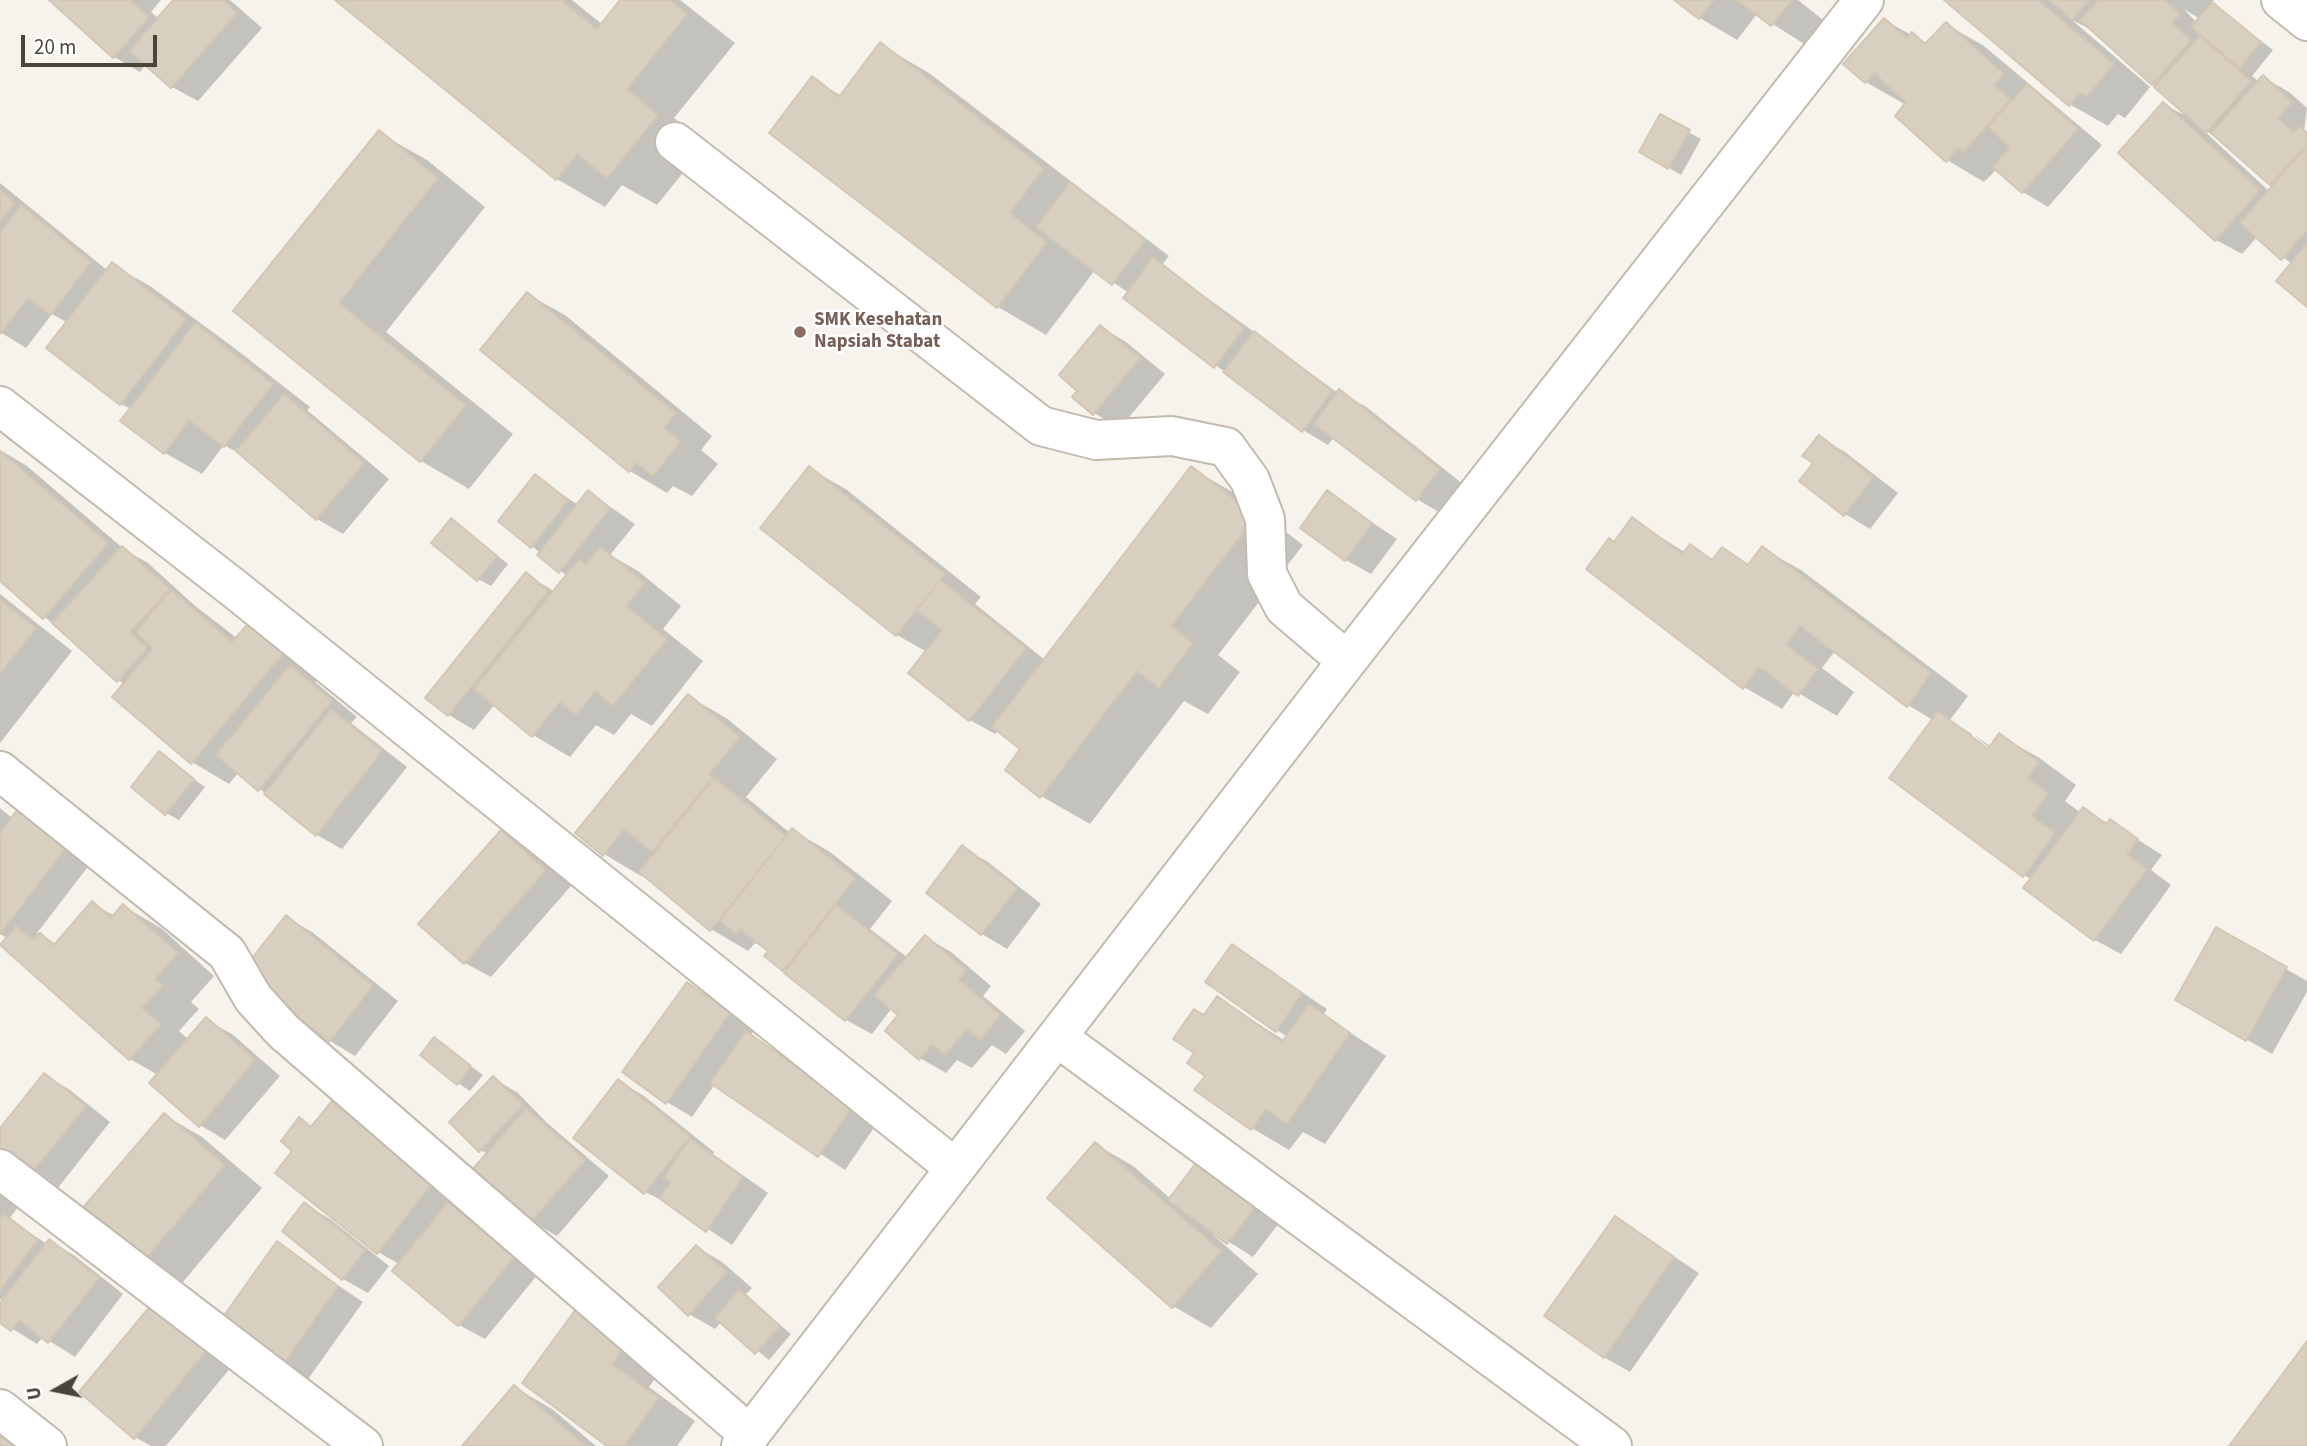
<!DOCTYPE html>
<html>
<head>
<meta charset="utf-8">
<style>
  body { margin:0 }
  #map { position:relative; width:2307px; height:1446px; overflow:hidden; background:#f6f3ec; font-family:"Source Sans 3",sans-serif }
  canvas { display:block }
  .north { position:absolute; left:21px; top:1355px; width:70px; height:70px; -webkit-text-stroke:5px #fff; paint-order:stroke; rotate:261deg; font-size:19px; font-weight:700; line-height:28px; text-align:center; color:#4b4439 }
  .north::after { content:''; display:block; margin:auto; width:24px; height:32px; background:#4b4439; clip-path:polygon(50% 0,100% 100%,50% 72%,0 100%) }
  .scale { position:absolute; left:21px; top:35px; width:136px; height:32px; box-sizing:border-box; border:4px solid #4b4439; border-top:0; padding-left:9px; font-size:21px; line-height:24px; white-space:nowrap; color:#4b4439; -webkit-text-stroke:5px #fff; paint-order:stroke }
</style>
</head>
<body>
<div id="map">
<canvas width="2307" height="1446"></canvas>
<div class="north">U</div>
<div class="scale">20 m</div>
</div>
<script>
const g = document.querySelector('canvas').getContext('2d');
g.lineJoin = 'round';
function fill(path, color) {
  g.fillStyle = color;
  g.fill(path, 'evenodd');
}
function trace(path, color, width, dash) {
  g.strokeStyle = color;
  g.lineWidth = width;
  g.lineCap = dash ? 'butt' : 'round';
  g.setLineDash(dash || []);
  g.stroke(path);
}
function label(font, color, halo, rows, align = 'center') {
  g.font = font + ' "Source Sans 3",sans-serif';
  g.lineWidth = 5;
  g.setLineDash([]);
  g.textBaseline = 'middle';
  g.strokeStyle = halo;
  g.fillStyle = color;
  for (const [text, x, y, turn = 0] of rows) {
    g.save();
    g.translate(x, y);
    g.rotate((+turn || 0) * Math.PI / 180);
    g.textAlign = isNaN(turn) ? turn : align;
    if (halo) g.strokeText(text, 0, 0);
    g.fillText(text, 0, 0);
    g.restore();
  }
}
fill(new Path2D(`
  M 52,0 L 161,0 L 151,12 L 159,19 L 175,0 L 230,0 L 262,28 L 198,101 L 172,87 L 146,64 L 140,72 L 114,57 Z
  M 337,0 L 572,0 L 603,25 L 622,0 L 680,0 L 735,43 L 674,118 L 706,144 L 657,205 L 622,185 L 605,207 L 557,179 Z
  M 1677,0 L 1798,0 L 1828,24 L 1809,47 L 1757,14 L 1737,40 L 1700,18 Z
  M 1947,0 L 2214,0 L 2211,3 L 2273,50 L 2252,76 L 2259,82 L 2263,77 L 2289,92 L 2307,108 L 2304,131 L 2307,133 L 2307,304 L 2292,264 L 2257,237 L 2242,254 L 2216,240 L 2163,104 L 2194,120 L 2094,31 L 2072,20 L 2150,87 L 2125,118 L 2118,114 L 2108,126 L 2071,105 ZM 2184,9 L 2200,19 L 2197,23 ZM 2201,33 L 2211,42 L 2210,43 L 2198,37 ZM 2201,128 L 2222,140 L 2275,186 L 2270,192 Z
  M 1884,20 L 1928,44 L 1946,24 L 1984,46 L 2102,145 L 2048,207 L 2023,192 L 1996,170 L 1984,182 L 1947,160 L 1906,105 L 1866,82 L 1846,64 Z
  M 881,45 L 929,73 L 1169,256 L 1162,265 L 1338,393 L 1365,406 L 1464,485 L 1442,514 L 1417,499 L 1334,437 L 1328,445 L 1303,430 L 1125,298 L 1129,293 L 1095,270 L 1046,335 L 998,307 L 771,133 L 812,79 L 842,96 Z
  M 1661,117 L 1701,139 L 1681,175 L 1641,151 Z
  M 379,133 L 427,160 L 485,207 L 386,332 L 513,434 L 469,489 L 421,461 L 236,311 Z
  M 0,183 L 108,271 L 112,265 L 150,286 L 233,347 L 310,407 L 307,410 L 389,479 L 343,534 L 317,519 L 247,458 L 224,445 L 202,474 L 165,453 L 131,409 L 121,404 L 68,323 L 52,314 L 26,348 L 0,332 Z
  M 527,294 L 565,315 L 712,436 L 701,450 L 718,464 L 692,496 L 673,486 L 667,493 L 630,471 Z
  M 1101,327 L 1126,342 L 1165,374 L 1120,428 L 1094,413 Z
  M 1819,437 L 1845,452 L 1898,493 L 1870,529 L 1845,514 Z
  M 0,450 L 27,466 L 125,550 L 148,563 L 194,605 L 238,639 L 255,618 L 327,668 L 315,682 L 357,717 L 351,723 L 407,767 L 342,849 L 317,835 L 239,772 L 229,784 L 192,762 L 125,685 L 0,579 Z
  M 809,468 L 847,490 L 981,597 L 975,604 L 1045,660 L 1191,468 L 1239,496 L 1303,545 L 1218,655 L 1240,672 L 1208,714 L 1184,701 L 1090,824 L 1041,796 L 1007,769 L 1023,749 L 999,730 L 995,734 L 970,720 L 927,652 L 897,635 Z
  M 535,476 L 578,505 L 589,492 L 635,524 L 610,555 L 638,571 L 681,606 L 663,629 L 703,661 L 652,726 L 631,714 L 614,735 L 596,725 L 570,757 L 533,735 L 495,704 L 474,730 L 449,715 L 526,574 L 555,592 L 567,576 L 532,546 Z
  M 1328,493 L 1397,539 L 1371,574 L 1346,560 Z
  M 1632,519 L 1686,553 L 1690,546 L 1714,560 L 1723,549 L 1750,565 L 1763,549 L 1801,570 L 1968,696 L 1950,720 L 1992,747 L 2000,736 L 2038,757 L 2076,785 L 2065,801 L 2081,813 L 2083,810 L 2109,824 L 2110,822 L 2162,855 L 2151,870 L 2171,885 L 2121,954 L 2095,940 L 2026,888 L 2032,880 L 2024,875 L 1933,720 L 1908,705 L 1835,651 L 1822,668 L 1854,692 L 1837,716 L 1795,691 L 1782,709 L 1744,687 L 1614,544 ZM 1972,734 L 1996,753 L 1994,756 L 1972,739 Z
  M 451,520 L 508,564 L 491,586 L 478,579 Z
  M 0,594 L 72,651 L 0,743 Z
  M 688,696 L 726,718 L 777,759 L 746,797 L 790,833 L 792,830 L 830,852 L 892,901 L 870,929 L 908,958 L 925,937 L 951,952 L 991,986 L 983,996 L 1025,1031 L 1006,1054 L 992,1045 L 972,1068 L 957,1060 L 946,1073 L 920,1058 L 888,1031 L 900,1015 L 892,1008 L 872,1034 L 846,1020 L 786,972 L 767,956 L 770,952 L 755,943 L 748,951 L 711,929 L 643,874 L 641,876 L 604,854 Z
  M 159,754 L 205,787 L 179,820 L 166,813 Z
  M 0,808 L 13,819 L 18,813 L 43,827 L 90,864 L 37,933 L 56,944 L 92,904 L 115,916 L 123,906 L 161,928 L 214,976 L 191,1002 L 199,1009 L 179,1031 L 189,1040 L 206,1020 L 232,1034 L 280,1076 L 225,1140 L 200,1125 L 158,1075 L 130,1059 L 1,944 L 7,938 L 0,934 Z
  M 501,832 L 527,847 L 571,886 L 491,977 L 465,963 L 421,924 Z
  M 963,848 L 988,862 L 1041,904 L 1007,949 L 982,934 Z
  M 286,917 L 312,932 L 398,1001 L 355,1056 L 330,1041 Z
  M 2217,930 L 2307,981 L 2307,992 L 2272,1054 L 2178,1000 Z
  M 1233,946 L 1327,1009 L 1323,1015 L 1386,1056 L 1325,1144 L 1303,1132 L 1289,1150 L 1252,1128 L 1207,1076 L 1196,1053 L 1205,1017 L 1218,998 L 1285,1041 L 1288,1037 L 1277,1030 Z
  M 688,984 L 755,1029 L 750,1036 L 878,1122 L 845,1170 L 715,1084 L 692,1117 L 667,1102 Z
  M 434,1039 L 483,1075 L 470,1091 L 458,1083 Z
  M 45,1075 L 70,1090 L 110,1122 L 57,1189 L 0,1149 L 0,1131 Z
  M 493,1078 L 518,1093 L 546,1122 L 609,1176 L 557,1236 L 531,1221 L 488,1154 L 480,1150 Z
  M 619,1081 L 644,1096 L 714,1152 L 713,1154 L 768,1193 L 732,1245 L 672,1205 L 645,1192 Z
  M 332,1103 L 370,1125 L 539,1273 L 485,1339 L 459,1325 L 395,1270 L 399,1264 L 378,1252 L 295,1150 L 300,1120 L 313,1127 Z
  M 164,1115 L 202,1137 L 262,1188 L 182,1283 L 144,1261 Z
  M 1095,1144 L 1133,1166 L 1171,1199 L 1222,1180 L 1279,1223 L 1253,1257 L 1215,1233 L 1213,1235 L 1258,1274 L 1211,1328 L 1173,1306 Z
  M 0,1184 L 22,1202 L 9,1219 L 47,1244 L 50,1241 L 75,1256 L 123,1294 L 75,1357 L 43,1337 L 37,1344 L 0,1321 L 0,1306 L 4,1301 L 0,1299 Z
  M 305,1205 L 330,1219 L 389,1266 L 368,1293 L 343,1279 Z
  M 1616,1218 L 1699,1273 L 1630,1372 L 1604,1357 Z
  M 277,1244 L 363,1302 L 306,1382 L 281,1367 Z
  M 697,1247 L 722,1262 L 752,1288 L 745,1295 L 791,1334 L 769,1360 L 722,1321 L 715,1329 L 689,1314 Z
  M 152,1306 L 232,1366 L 166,1446 L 151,1446 L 135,1437 Z
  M 614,1333 L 662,1368 L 649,1387 L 695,1421 L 677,1446 L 610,1446 L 524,1382 Z
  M 514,1387 L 552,1409 L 596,1446 L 464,1446 Z`), '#0003');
const building = new Path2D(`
  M 49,0 L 130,0 L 149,17 L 113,58 Z
  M 173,0 L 223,0 L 237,13 L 171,88 L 129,51 Z
  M 335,0 L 561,0 L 597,29 L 620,0 L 670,0 L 687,14 L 627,89 L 658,115 L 607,178 L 577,154 L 556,180 Z
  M 1674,0 L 1714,0 L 1699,19 Z
  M 1737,0 L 1790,0 L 1791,1 L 1771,26 Z
  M 1944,0 L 2038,0 L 2114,64 L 2086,97 L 2080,93 L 2069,106 Z
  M 2049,0 L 2089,0 L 2072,20 Z
  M 2098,0 L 2164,0 L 2180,14 L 2172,23 L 2191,40 L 2152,85 L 2080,20 Z
  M 2212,2 L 2261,42 L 2240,68 L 2191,27 Z
  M 1884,18 L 1907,38 L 1912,32 L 1925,44 L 1946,22 L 2004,74 L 1994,85 L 2010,99 L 1963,153 L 1958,148 L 1946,162 L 1895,116 L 1906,102 L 1874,73 L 1865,83 L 1843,64 Z
  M 2200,36 L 2251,81 L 2206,133 L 2154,87 Z
  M 880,42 L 1044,168 L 1010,213 L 1047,242 L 997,308 L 769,133 L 812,76 L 839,97 Z
  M 2263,75 L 2292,102 L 2278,118 L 2294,133 L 2299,126 L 2307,133 L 2307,144 L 2270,185 L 2211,133 Z
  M 2027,84 L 2078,129 L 2022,193 L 1992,167 L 2010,147 L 1988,127 Z
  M 2163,102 L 2260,190 L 2215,241 L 2118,153 Z
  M 1660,114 L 1690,130 L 1668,169 L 1639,152 Z
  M 379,130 L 438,178 L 339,303 L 466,405 L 420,462 L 233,311 Z
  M 2307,146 L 2307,230 L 2281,260 L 2240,223 Z
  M 1070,182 L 1145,240 L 1112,285 L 1036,227 Z
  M 0,191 L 15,203 L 0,221 Z
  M 21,205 L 91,262 L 50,315 L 28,298 L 0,334 L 0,232 Z
  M 2307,244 L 2307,307 L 2276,281 Z
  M 1153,257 L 1244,328 L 1214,368 L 1123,298 Z
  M 112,262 L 186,319 L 120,405 L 46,348 Z
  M 527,292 L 676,413 L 664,428 L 681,441 L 653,476 L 636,463 L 629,472 L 480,350 Z
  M 195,323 L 273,384 L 224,447 L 189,420 L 164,454 L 120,421 Z
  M 1100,325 L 1140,358 L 1093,415 L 1072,397 L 1077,391 L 1059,375 Z
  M 1254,331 L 1332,391 L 1302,432 L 1223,372 Z
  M 1339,389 L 1440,469 L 1416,501 L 1314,424 Z
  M 284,394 L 364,463 L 316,520 L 236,451 Z
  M 1819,435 L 1873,477 L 1844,516 L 1799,481 L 1813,463 L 1802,456 Z
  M 0,451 L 108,543 L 43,619 L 0,581 Z
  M 809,466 L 945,574 L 896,636 L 760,528 Z
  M 1191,466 L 1256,516 L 1171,626 L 1193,643 L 1159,688 L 1137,671 L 1040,798 L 1005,770 L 1020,749 L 992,727 Z
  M 535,474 L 568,500 L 531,548 L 498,521 Z
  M 588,490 L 610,508 L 559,573 L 537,555 Z
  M 1327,490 L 1372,523 L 1345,561 L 1300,528 Z
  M 1632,517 L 1682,554 L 1690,544 L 1712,560 L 1722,547 L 1748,565 L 1762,546 L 1931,673 L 1907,707 L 1800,626 L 1786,645 L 1818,669 L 1798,696 L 1759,667 L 1743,689 L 1586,569 L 1609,538 L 1614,542 Z
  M 451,518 L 497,556 L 477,581 L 431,543 Z
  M 122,546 L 170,589 L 130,632 L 147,648 L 117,682 L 52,623 Z
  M 600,547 L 645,583 L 626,606 L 667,639 L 613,706 L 595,691 L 576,715 L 560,702 L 532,737 L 474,689 L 579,559 L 586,565 Z
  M 526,572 L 548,591 L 448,716 L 425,698 Z
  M 940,580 L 1026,648 L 969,721 L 908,673 L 942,630 L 917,610 Z
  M 171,590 L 232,642 L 255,616 L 290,645 L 191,764 L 112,697 L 153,648 L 136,632 Z
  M 0,600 L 36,628 L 0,674 Z
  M 290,665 L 332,701 L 258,791 L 216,755 Z
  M 688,694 L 740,737 L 709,774 L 713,777 L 652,852 L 624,829 L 603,856 L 575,833 Z
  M 331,709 L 382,751 L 316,836 L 264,794 Z
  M 1938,711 L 1988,749 L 1999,733 L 2039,762 L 2028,778 L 2048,793 L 2032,816 L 2055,833 L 2023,877 L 1889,778 Z
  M 159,751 L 194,779 L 165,815 L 131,787 Z
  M 714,778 L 786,836 L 710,931 L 639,872 Z
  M 2083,807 L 2106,824 L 2110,819 L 2138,839 L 2127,854 L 2147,869 L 2094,941 L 2023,888 Z
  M 17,810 L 66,848 L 0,934 L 0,833 Z
  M 792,828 L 855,878 L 783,971 L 764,956 L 768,951 L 740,929 L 736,934 L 720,921 Z
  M 501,830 L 546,870 L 464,964 L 418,924 Z
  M 962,845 L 1017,888 L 981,935 L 926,893 Z
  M 92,901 L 111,918 L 123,904 L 178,953 L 155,979 L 163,986 L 142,1008 L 161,1024 L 129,1060 L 0,945 L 16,926 L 33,940 L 40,933 L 54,945 Z
  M 836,905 L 898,954 L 845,1021 L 784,973 Z
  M 286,915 L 373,986 L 329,1042 L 241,972 Z
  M 2216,927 L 2287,967 L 2246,1041 L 2175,1000 Z
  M 925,935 L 966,970 L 959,980 L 1001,1015 L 980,1040 L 967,1029 L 945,1055 L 932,1044 L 919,1060 L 885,1031 L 898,1015 L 874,995 Z
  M 1232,944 L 1302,993 L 1276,1032 L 1205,982 Z
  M 687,982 L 730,1013 L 666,1104 L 622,1072 Z
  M 1217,996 L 1282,1042 L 1309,1004 L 1350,1033 L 1287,1124 L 1266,1109 L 1251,1130 L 1194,1090 L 1205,1076 L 1187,1063 L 1194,1053 L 1173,1039 L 1194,1009 L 1204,1015 Z
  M 206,1017 L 255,1060 L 199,1127 L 149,1083 Z
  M 746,1031 L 853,1106 L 818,1157 L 710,1083 Z
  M 434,1037 L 471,1066 L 457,1085 L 420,1055 Z
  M 44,1073 L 86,1106 L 30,1175 L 0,1151 L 0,1128 Z
  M 493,1076 L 523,1105 L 479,1152 L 449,1122 Z
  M 618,1079 L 690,1136 L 644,1194 L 573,1138 Z
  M 332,1101 L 433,1182 L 377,1254 L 275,1173 L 292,1151 L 281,1141 L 299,1117 L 311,1127 Z
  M 526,1108 L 585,1160 L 530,1223 L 472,1170 Z
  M 164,1113 L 225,1165 L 143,1262 L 81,1210 Z
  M 690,1139 L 743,1177 L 706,1232 L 659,1198 L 671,1182 L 664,1177 Z
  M 1095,1142 L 1221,1251 L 1172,1308 L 1047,1198 Z
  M 1196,1163 L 1255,1207 L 1227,1244 L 1168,1200 Z
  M 304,1202 L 365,1250 L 342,1280 L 282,1231 Z
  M 448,1202 L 514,1257 L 458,1326 L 392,1271 Z
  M 4,1214 L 38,1240 L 0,1290 L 0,1219 Z
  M 1615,1216 L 1674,1257 L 1604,1358 L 1544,1316 Z
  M 49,1239 L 99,1278 L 48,1343 L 19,1320 L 11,1331 L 0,1323 L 0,1303 Z
  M 277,1241 L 338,1286 L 280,1369 L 218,1324 Z
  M 696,1245 L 727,1272 L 688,1316 L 658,1287 Z
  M 739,1289 L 780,1326 L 755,1354 L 715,1318 Z
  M 152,1304 L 207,1350 L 134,1439 L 79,1392 Z
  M 576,1309 L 625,1345 L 612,1364 L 659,1398 L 624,1446 L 607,1446 L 522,1383 Z
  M 2307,1341 L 2307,1446 L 2229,1446 Z
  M 514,1385 L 586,1446 L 462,1446 Z
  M 0,1434 L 15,1446 L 0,1446 Z`);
fill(building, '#d8cfc1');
trace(building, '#d3c7b4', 2);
const minor = new Path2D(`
  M 2281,0 L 2307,21
  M 675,142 L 1041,426 L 1096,440 L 1172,436 L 1226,447 L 1250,480 L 1265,519 L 1267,574 L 1284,607 L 1347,661
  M 0,406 L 236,590 L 955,1168
  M 0,771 L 227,953 L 253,998 L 283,1031 L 750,1435
  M 1057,1037 L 1612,1446
  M 0,1169 L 363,1446
  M 0,1409 L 47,1446
  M 741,1446 L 1347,661 L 1864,0`);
trace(minor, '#c2bbae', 42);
trace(minor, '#fff', 38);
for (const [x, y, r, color] of [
  [800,332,7,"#8d6e63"]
]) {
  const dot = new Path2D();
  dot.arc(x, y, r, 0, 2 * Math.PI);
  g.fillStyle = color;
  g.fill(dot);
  trace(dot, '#fff', 2.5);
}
label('bold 19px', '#785e54', '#fff', [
  ["SMK Kesehatan",814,321],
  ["Napsiah Stabat",814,343]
], 'left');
</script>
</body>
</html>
